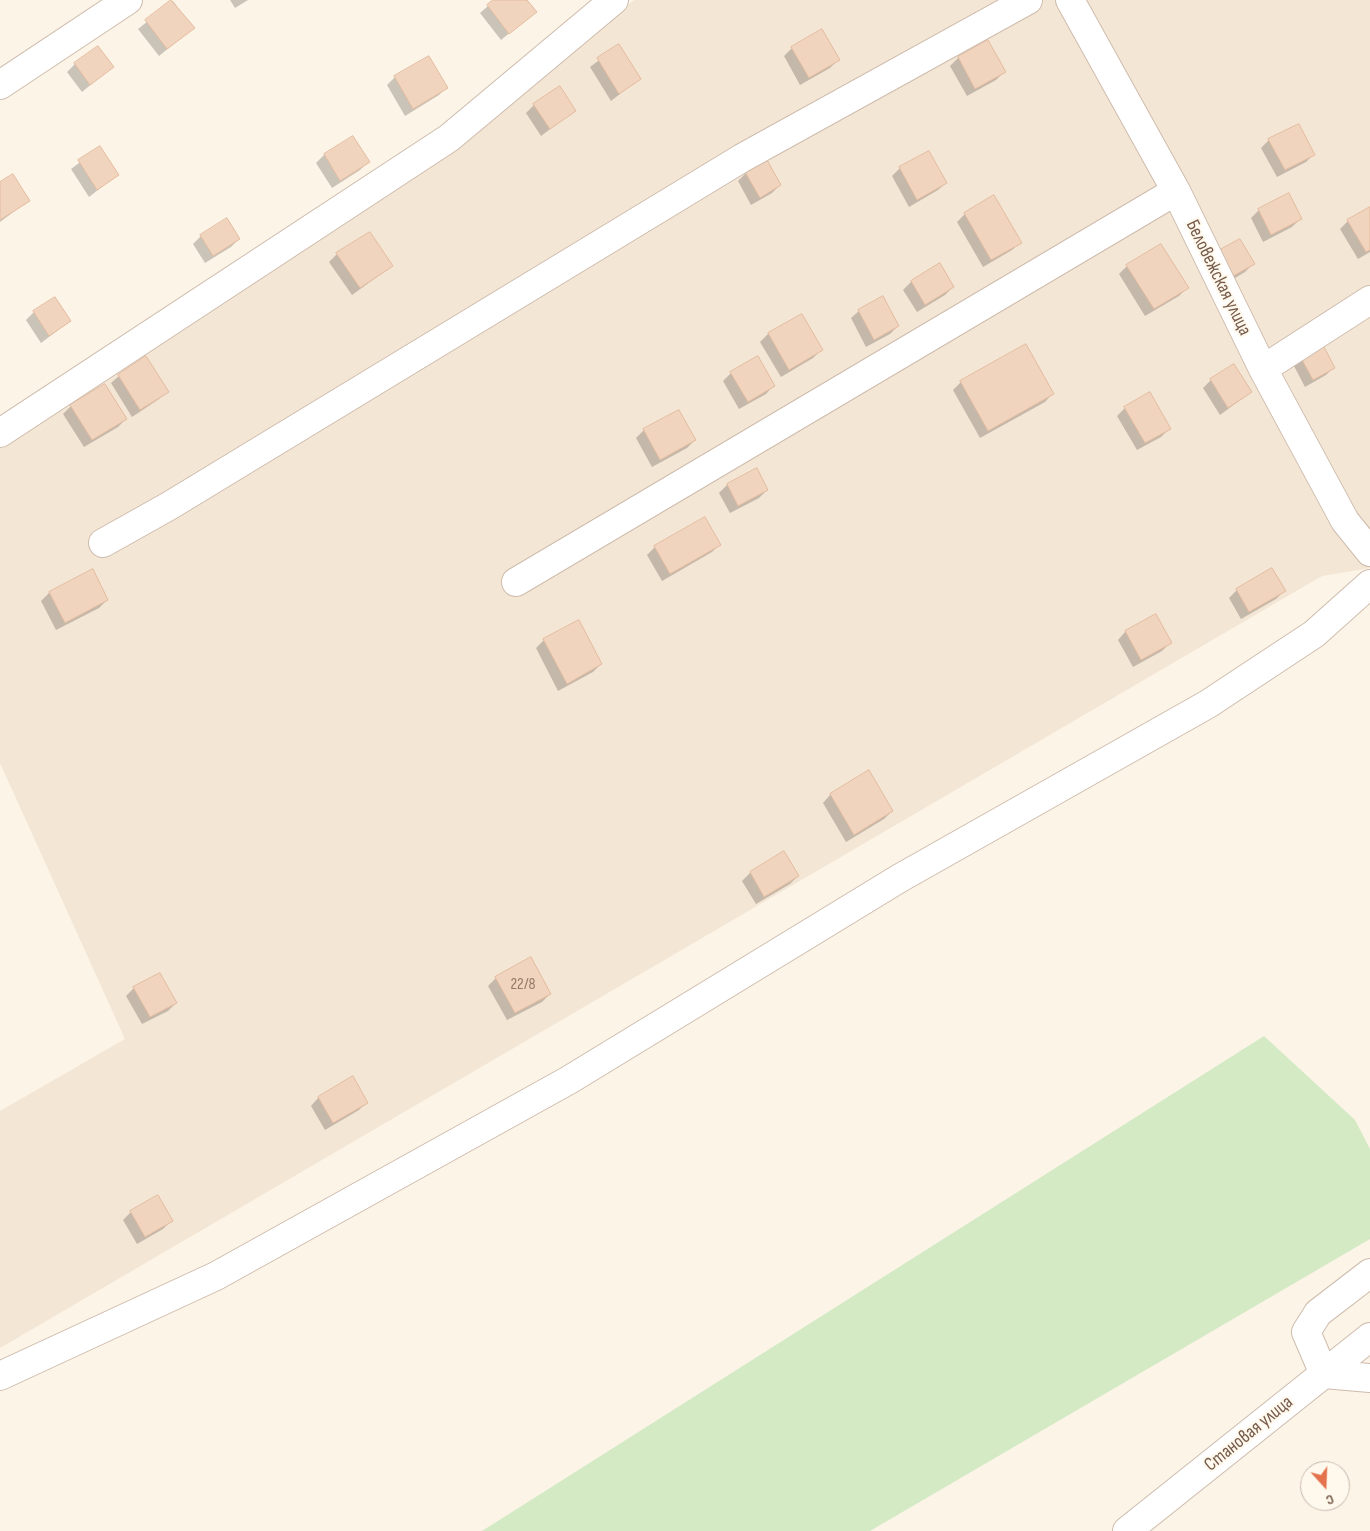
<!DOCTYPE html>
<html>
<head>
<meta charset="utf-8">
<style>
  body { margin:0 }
  #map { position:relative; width:1370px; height:1531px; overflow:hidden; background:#fcf4e7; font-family:"Sofia Sans Condensed",sans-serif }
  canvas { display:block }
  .north { position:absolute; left:1300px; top:1461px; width:50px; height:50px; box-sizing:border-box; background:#fff8ed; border:1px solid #c8b9ac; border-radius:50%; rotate:160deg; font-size:14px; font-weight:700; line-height:20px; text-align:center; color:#765b4b }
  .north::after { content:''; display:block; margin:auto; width:18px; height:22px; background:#e4724d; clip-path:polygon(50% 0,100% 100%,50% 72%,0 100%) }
</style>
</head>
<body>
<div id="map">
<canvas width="1370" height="1531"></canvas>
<div class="north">С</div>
</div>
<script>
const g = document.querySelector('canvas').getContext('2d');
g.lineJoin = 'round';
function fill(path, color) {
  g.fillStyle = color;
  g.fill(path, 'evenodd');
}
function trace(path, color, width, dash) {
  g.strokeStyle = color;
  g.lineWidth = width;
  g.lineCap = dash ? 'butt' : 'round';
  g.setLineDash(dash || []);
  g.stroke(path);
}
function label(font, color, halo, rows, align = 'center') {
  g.font = font + ' "Sofia Sans Condensed",sans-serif';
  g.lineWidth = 4;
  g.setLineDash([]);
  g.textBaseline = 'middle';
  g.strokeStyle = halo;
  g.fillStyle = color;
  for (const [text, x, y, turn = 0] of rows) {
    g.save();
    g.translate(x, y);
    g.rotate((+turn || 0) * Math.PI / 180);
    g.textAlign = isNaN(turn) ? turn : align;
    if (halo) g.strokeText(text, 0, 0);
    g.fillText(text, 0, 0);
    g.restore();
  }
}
fill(new Path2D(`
  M 634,0 L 1370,0 L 1370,568 L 1322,576 L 0,1348 L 0,1111 L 125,1039 L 0,763 L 0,449 L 453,148 Z`), '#f4e6d5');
fill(new Path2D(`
  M 1264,1036 L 1355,1120 L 1370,1149 L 1370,1239 L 870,1531 L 482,1531 Z`), '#d3eac5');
fill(new Path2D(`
  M 230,0 L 248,0 L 235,8 Z
  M 495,0 L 525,0 L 535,12 L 501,40 L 480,13 Z
  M 173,1 L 193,28 L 159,56 L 138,29 Z
  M 822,31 L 838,60 L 830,68 L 800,85 L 784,56 L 792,48 Z
  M 987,42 L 1004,72 L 996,80 L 967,96 L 950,66 L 958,58 Z
  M 618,46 L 639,79 L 611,101 L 590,67 Z
  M 75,64 L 112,67 L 82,92 L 67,72 Z
  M 395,77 L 447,87 L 439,95 L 405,116 L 387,85 Z
  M 534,105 L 574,111 L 541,136 L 526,113 Z
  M 353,137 L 368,162 L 360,170 L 332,188 L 316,163 L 324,155 Z
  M 1269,140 L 1314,154 L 1306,162 L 1277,177 L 1261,148 Z
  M 99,148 L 117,175 L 89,197 L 71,169 Z
  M 766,162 L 780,185 L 772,193 L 751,205 L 738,181 L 746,173 Z
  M 900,168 L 946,183 L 938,190 L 909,207 L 892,176 Z
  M 0,183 L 28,201 L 0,222 Z
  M 1370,208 L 1370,252 L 1358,259 L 1340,229 L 1348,221 Z
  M 1259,210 L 1300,219 L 1292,227 L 1263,242 L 1251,218 Z
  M 965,214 L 1020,243 L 1012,250 L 983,267 L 957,222 Z
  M 201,236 L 239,239 L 231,247 L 205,263 L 193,244 Z
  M 337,254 L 392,266 L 352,295 L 329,262 Z
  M 1211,260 L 1253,264 L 1245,272 L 1225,284 Z
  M 939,264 L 953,287 L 945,295 L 917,312 L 903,290 L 911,282 Z
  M 1127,266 L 1187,288 L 1179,296 L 1145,316 L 1119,274 Z
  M 859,311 L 898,326 L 890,334 L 866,347 L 851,318 Z
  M 34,312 L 70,321 L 41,343 L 26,320 Z
  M 802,316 L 821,350 L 813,358 L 781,377 L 760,342 L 768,334 Z
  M 757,358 L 773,386 L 766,394 L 739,409 L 723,381 L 731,373 Z
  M 1302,359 L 1334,367 L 1326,375 L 1305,387 L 1294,366 Z
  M 119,376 L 167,391 L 159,399 L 132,417 L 111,383 Z
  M 1211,380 L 1251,392 L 1220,415 L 1203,388 Z
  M 961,382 L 1052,394 L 1045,402 L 980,438 L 953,390 Z
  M 71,406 L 126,419 L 118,427 L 84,447 L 63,414 Z
  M 1125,408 L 1169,429 L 1161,437 L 1137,450 L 1117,416 Z
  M 644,430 L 695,440 L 687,448 L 652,467 L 636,438 Z
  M 756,470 L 767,490 L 759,498 L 730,513 L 719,493 L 727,485 Z
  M 720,544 L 712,552 L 662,581 L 647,555 L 655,547 Z
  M 92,571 L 107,600 L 99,608 L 56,630 L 41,601 L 49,593 Z
  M 1237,590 L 1284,591 L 1276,599 L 1241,619 L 1229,598 Z
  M 1155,616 L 1170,643 L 1162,651 L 1133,667 L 1118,640 L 1125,632 Z
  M 544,640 L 601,664 L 593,672 L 558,691 L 536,648 Z
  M 868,772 L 892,811 L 884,819 L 846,842 L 823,803 L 830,795 Z
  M 784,853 L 798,876 L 790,884 L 756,904 L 742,881 L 750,873 Z
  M 159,974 L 176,1003 L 168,1011 L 142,1024 L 126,996 L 134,988 Z
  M 496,978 L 550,994 L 542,1002 L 507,1020 L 488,986 Z
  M 318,1098 L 367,1102 L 359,1110 L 325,1130 L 311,1106 Z
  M 131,1212 L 171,1221 L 163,1229 L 137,1244 L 123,1220 Z`), '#0003');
const building = new Path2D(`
  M 171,0 L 195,28 L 167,49 L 145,20 Z
  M 493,0 L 527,0 L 537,12 L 509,34 L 487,5 Z
  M 822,29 L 840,60 L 809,78 L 791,47 Z
  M 988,40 L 1006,72 L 975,89 L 958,57 Z
  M 619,44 L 641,79 L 619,94 L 597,58 Z
  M 98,46 L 114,67 L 90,85 L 74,63 Z
  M 429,56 L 448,88 L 413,109 L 394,76 Z
  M 560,86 L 576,111 L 550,129 L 533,104 Z
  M 1299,124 L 1315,155 L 1285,170 L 1268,139 Z
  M 353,136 L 370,162 L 340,181 L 324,154 Z
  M 100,146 L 119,175 L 97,190 L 78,160 Z
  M 929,151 L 947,183 L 917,200 L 899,167 Z
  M 767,160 L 781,185 L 760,198 L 745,172 Z
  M 13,174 L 30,201 L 0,220 L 0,182 Z
  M 1289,193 L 1302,219 L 1271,235 L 1258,209 Z
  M 994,195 L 1022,243 L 991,260 L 964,213 Z
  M 1370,207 L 1370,250 L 1366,252 L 1347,220 Z
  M 227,218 L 240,239 L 213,256 L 200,235 Z
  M 370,232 L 393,266 L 360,288 L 336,253 Z
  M 1240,239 L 1255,264 L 1233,276 L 1218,251 Z
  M 1161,244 L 1189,288 L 1154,309 L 1126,265 Z
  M 940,263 L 954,287 L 925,305 L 911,281 Z
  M 883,296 L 899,326 L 874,340 L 858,310 Z
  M 55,297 L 71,321 L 49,336 L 33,311 Z
  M 802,314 L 823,350 L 789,370 L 768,333 Z
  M 1026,344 L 1054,394 L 988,431 L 960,381 Z
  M 1323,345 L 1335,368 L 1313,380 L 1301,358 Z
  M 146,356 L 169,392 L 140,410 L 118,375 Z
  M 758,356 L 775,386 L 748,402 L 730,372 Z
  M 1234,364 L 1252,392 L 1228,408 L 1210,379 Z
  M 105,384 L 127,419 L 92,440 L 70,405 Z
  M 1150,392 L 1171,429 L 1145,443 L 1124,407 Z
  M 679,410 L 696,440 L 660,460 L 643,429 Z
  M 757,468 L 768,490 L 738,506 L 727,484 Z
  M 705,517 L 721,545 L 670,574 L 654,546 Z
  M 1272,568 L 1286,591 L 1249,612 L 1236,589 Z
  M 93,569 L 108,600 L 65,623 L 49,592 Z
  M 1156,614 L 1172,643 L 1141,660 L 1125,631 Z
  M 579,620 L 602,664 L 567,684 L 543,639 Z
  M 869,770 L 893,811 L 854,835 L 830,794 Z
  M 784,851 L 799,876 L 764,897 L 750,872 Z
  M 531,957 L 551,994 L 515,1013 L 495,977 Z
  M 160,973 L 177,1003 L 150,1017 L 133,987 Z
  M 353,1076 L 368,1103 L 333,1123 L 318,1097 Z
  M 158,1195 L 173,1221 L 145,1237 L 130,1211 Z`);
fill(building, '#f1d4be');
trace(building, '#e4bb9f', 1);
const minor = new Path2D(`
  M 1070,0 L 1176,191 L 1263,369 L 1345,521 L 1370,552
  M 0,85 L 128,0
  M 1263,369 L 1370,300
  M 0,433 L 449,138 L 614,0
  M 103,543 L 169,506 L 742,158 L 1028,0
  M 516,582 L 1176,191
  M 1324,1374 L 1306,1332 L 1318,1313 L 1370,1273
  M 1324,1374 L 1370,1378
  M 0,1376 L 216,1276 L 569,1080 L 900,878 L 1208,704 L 1314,634 L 1370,584
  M 1127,1531 L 1370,1337`);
trace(minor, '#cebcad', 30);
trace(minor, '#fff', 28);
label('16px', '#957968', null, [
  ["22/8",523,985]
]);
label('19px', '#765b4b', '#fff8ed', [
  ["Беловежская улица",1218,278,64],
  ["Становая улица",1249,1434,-39]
]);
</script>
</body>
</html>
